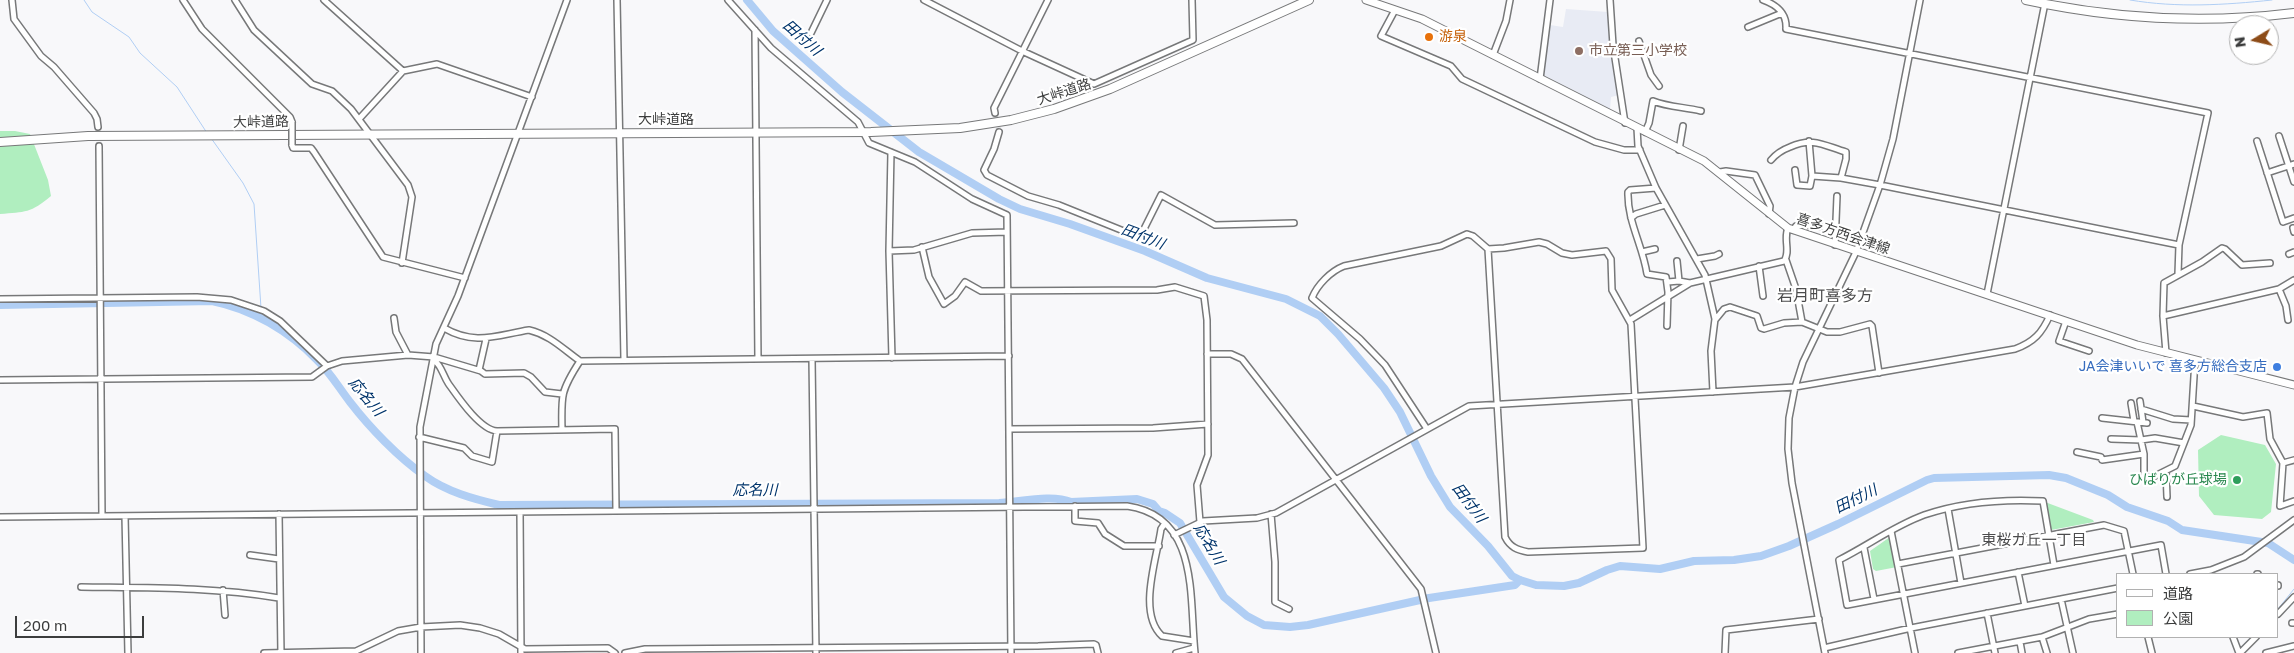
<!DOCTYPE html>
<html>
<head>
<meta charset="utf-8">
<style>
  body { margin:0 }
  #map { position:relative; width:2294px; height:653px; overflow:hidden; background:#f8f8fa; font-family:"Golos Text","Noto Sans JP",sans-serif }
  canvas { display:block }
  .legend { position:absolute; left:2116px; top:573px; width:162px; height:65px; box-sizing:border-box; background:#fff; border:1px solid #b1b1b1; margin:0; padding:6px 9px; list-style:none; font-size:15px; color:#3c3d3d }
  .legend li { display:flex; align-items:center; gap:10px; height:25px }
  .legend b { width:25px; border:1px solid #b1b1b1 }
  .north { position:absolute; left:2229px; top:15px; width:50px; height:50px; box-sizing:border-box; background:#fff; border:1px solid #b1b1b1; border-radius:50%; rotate:261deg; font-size:14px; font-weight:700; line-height:20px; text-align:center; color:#3c3d3d }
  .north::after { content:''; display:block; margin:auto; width:18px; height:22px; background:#8d4c18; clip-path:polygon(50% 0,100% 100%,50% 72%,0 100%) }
  .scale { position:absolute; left:15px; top:616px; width:129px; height:22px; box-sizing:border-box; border:2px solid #3c3d3d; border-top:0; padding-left:6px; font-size:15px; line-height:18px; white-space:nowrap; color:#3c3d3d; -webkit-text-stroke:4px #fff; paint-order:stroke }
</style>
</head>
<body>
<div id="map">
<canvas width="2294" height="653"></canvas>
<ul class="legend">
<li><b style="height:6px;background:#fff"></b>道路</li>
<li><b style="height:14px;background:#b0eebf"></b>公園</li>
</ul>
<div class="north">N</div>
<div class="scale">200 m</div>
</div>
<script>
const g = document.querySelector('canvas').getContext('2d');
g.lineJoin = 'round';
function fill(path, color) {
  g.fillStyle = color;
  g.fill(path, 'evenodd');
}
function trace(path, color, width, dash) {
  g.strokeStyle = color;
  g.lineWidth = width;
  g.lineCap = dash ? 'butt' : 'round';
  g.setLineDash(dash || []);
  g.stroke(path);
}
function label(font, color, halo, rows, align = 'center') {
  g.font = font + ' "Golos Text","Noto Sans JP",sans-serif';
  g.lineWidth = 4.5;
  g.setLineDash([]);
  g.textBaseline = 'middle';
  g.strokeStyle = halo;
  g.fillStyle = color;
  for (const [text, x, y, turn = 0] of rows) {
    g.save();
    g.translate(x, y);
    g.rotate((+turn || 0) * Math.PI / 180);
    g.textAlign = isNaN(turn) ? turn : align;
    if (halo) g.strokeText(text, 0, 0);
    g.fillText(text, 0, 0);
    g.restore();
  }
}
fill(new Path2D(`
  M 1566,9 L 1608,12 L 1615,75 L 1619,95 L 1611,97 L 1610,110 L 1543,77 L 1550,25 L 1563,27 Z`), '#e8ebf4');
fill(new Path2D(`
  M 0,131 L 15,131 L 30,134 L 48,180 L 51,196 C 31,213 25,212 0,214 Z
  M 2221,435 L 2265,445 L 2276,464 L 2271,512 L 2262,519 L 2214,515 L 2199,496 L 2198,450 Z
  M 2045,502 L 2093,520 L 2094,522 L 2051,530 Z
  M 1890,537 L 1897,567 L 1876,571 L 1873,569 L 1870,551 Z`), '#b0eebf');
trace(new Path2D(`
  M 84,0 L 92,12 L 129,37 L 140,53 L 177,87 L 207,133
  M 2130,0 C 2177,8 2225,5 2272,0
  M 211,138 L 243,183 L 254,204 L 261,308
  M 261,312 L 262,319
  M 2278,609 L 2294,589
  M 2239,649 L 2251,637`), '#b0cef4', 1);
trace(new Path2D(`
  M 747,0 L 773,31 L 842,92 L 919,152 L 999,199 L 1020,209 L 1070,224 L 1145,251 L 1207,278 L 1286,299 L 1320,316 L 1338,334 L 1384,388 L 1400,412 L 1431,476 L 1450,507 L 1488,546 L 1512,576 L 1520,580 L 1536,585 L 1564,586 L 1579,583 L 1607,570 L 1620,566 L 1660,569 L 1694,561 L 1734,560 L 1761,556 L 1789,546 L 1838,524 L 1927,480 L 1934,478 L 2049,475 L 2066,478 L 2108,495 L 2127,507 L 2168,521 L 2182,530 L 2268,543 L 2294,560
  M 0,305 L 212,301 C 252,309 289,331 317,360 C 330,372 339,388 350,402 C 370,428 398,457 425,476 C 447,492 474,499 499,505 L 999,503 C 1020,502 1052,494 1071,502 L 1137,499 L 1153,504 L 1159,511 L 1165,513 L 1180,523 L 1224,597 L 1247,616 L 1264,625 L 1290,627 L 1308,625 L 1429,598 L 1515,585 L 1520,580`), '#b0cef4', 8);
trace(new Path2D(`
  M 995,113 L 999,132
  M 98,127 L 99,146`), '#d2d3d4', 5, [5, 2.5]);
const minor = new Path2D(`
  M 12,0 L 14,19 L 41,56 L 54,67 L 94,113 L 97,119 L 98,127
  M 183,0 L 202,29 L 290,117 L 292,122
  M 235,0 L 254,30 L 298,71 L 312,84 L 332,91 L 351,109 L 408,185 L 412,197 L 402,263
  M 324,0 L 403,71
  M 617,0 L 624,359
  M 728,0 L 771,48 L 858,122 L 869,143 L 915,162 L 972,199 L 1007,215 L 1011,653
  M 924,0 L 1022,51 L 1094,84 L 1193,40 L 1192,0
  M 1610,0 L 1613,45 L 1625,123
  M 1763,0 C 1777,5 1787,13 1786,29 L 2208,113 L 2179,245 L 2178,274
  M 1395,10 L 1381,36 L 1451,66 L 1462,79 L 1595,142 L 1624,150 L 1640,150
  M 1748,27 L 1782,13
  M 755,30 L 758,359
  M 811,33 L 827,0
  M 1639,41 L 1651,75 L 1659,86
  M 1493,55 L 1506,21 L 1510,0
  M 1540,79 L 1550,0
  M 995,113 L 994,108 L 1048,0
  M 360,118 L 403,71 L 437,64 L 532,97
  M 1637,128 L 1638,146 L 1656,188 L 1705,275 L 1715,319 L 1711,351 L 1713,392
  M 999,132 L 994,149 L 984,170 L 987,175 L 1028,196 L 1059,205 L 1136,236 L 1142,233 L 1161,195 L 1215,225 L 1294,223
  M 1645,132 L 1649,123 L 1653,101 C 1668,107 1684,107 1701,111
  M 2279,136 L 2294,182
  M 2257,141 L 2283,222 L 2294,218
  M 292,145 L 293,148 L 311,148 L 314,152 L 383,257 L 465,278
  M 99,146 L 102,516
  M 1679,150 L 1683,126
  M 891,152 L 889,251 L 892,358
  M 1771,160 C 1776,154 1782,150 1790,147 C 1813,137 1823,145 1846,152 L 1846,159 L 1841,178
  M 1795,170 L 1797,185 L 1810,186 L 1812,176 L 1809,141
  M 1720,172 L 1726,171 L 1755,175 L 1770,206 L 1769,214
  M 2267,173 L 2294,164
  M 1812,176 L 1841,178 L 1880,185 L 2179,245
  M 1656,188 L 1630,190 L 1628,192 C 1627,221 1643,246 1647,274 L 1666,277 L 1668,292 L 1667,326
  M 1631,218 L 1636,214 L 1665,205
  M 2293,228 L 2294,232
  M 1793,230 L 1796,226 L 1805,225 L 1836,228
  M 1835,245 L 1837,196
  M 922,247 L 929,277 L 944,304 L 955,296 L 965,282 L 981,291 L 1157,290 L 1175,287 L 1204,296 L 1207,320 L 1208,455 L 1197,485 L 1200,522
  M 889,251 L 914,250 L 972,233 L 1007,232
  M 1642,252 L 1655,249
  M 2289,254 L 2294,252
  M 1697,259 L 1715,256 L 1719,254
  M 1786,260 L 1796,289 L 1802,322
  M 1677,261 L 1679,281
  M 1759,266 L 1763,296
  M 1668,282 L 1679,281 L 1690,283
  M 2279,289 L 2286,306 L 2288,320
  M 1987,294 L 2045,3
  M 0,299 L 197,297 L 231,300 L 264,311 L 280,321 L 327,366
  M 2163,316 L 2279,289 L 2294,280
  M 394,318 L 396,332 L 408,355
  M 1630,320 L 1690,283 L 1784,261 C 1791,252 1783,239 1788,228
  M 1715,320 L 1724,309 L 1730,307 L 1757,316 L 1761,328 L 1764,329 L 1784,323 L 1802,322 L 1827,332 L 1840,332 L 1870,324 L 1872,326 L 1879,373
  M 2066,321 L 2059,341 L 2089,351
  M 444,328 C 475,346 497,335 529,330 C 550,335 563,349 580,361 L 1009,356
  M 2166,353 L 2163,316 L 2164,283 L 2202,262 L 2222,248 L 2225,249 L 2242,265 L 2270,263
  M 1207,354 L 1231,354 L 1242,359 L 1421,589 L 1436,653
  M 812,359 L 816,653
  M 434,360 C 441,365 443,375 448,383 C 458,397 480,430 497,431
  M 479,370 L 486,339
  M 0,380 L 312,377 L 327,366 L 342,361 L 408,355 L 434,357 L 481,371 L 485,374 L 524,373 L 531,377 L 545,392 L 562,394
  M 2140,401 L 2143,422
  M 2131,403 L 2134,421
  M 2193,406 L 2243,417 L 2267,413 L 2270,439 L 2283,463 L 2280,506 L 2294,501
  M 2141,409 L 2173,419 L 2191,420
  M 2102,418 L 2147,423
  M 2137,422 L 2144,454
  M 1009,429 L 1153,428 L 1208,424
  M 1427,429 L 1385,365 L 1360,339 L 1312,298 C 1317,285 1331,271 1344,266 L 1441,246 L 1467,234 L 1473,236 L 1488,249 L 1504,248 L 1539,242 L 1547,244 L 1562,253 L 1572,255 L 1606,251 L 1611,259 L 1612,290 L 1631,324 L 1643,548 L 1528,552 C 1517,550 1510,547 1505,537 L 1488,249
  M 562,430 C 561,395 561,390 580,361
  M 419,437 L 464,448 L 472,456 L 492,462 L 497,431 L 615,429 L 616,511
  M 2111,439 L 2141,440 L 2155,438 L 2184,443
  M 2077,452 L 2101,457 L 2102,460 L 2144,454 L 2144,477 L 2151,478 L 2175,466 L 2191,425 L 2195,360
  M 2283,463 L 2294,460
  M 2166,471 L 2167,497
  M 1075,506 L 1075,521 L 1098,523 L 1105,534 L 1124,546 L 1159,546
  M 1948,509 L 1961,583
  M 520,512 L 521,653
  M 279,514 L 281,653
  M 1271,514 L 1275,562 L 1275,602 L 1289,609
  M 125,516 L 128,653
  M 0,517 L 1127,506 C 1200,516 1189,598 1195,653
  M 1165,523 L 1161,529 C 1157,558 1137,613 1162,636 L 1194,641
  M 1891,531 L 1915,653
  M 1174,535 L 1203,521 L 1257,518 L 1276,513 L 1469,406 L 1795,387 L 2015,349 C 2034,342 2042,333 2050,315
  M 1864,548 L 1874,599
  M 250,555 L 279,559
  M 1898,564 L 2104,525 L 2124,531 L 2133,574
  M 2054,565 L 2043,501 C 2004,499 1962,502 1924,515 C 1894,526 1867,546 1839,560 L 1847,605 L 2161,545 L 2166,574
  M 2018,572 L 2025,606
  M 2190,574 L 2211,570 L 2244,557 L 2294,520
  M 2257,574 L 2258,574
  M 2278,585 L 2278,586
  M 81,587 C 150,588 211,587 279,598
  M 223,590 L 225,615
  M 2061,599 L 2073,653
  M 1987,613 L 1995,653
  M 2278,614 L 2294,597
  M 2292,623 L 2294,623
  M 2042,637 L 2047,653
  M 2148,637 L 2152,653
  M 2233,637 L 2239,653
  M 2020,642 L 2022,653
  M 1824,648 L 1911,628 L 2118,588
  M 264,653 L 356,651 L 398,631 L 421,627 L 460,625 L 480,628 L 499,634 L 525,649 L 608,648 L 615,653
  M 421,653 L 420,427 L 436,344 L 458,296 L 567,0
  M 625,653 L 645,649 L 1038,646 L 1094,644 L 1096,645 L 1098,653
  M 1176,653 L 1194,648
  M 1725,653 L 1726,630 L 1819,619
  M 1825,653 L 1792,483 L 1788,449 L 1789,418 L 1795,387 L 1803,362 L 1856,252 L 1880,185 L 1893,139 L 1920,0
  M 1958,653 L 2042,637 L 2089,619 L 2118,614
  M 2240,653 L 2256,637
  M 2266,653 L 2294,646`);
const major = new Path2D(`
  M 1366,0 L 1422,19 L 1704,161 L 1788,228 L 2137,345 L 2294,385`);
const highway = new Path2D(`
  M 2026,0 C 2114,19 2204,24 2294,13
  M 0,142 L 88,136 L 871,132 L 960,128 L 1011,120 L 1054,109 L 1110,89 L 1309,0`);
trace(minor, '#777879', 8);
trace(major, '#777879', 9);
trace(highway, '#777879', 10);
trace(minor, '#fff', 5);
trace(major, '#fff', 7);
trace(highway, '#fff', 8);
const minorBridge = new Path2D(`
  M 292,145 L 292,122`);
trace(minorBridge, '#777879', 8, []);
trace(minorBridge, '#fff', 5);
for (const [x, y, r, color] of [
  [1429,37,5,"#e8710a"],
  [1579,51,5,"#8d6e63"],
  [2277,367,5,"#3f7fe0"],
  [2237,480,5,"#2e9e5b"]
]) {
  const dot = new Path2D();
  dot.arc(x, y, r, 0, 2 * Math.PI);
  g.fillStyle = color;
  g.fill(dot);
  trace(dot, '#fff', 2);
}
label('14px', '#c56008', '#fff', [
  ["游泉",1439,37]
], 'left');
label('14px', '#785e54', '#fff', [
  ["市立第三小学校",1589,51]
], 'left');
label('14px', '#3c3d3d', '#fff', [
  ["大峠道路",1064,92,-18],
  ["大峠道路",666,120],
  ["大峠道路",261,122,-1],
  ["喜多方西会津線",1843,234,19]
]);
label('14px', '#366cbe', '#fff', [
  ["JA会津いいで 喜多方総合支店",2267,367]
], 'right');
label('14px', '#27864d', '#fff', [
  ["ひばりが丘球場",2227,480]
], 'right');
label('italic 15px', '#00346b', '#fff', [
  ["田付川",802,38,42],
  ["田付川",1143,237,21],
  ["応名川",366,397,50],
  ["応名川",755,490],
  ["田付川",1856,499,-26],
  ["田付川",1469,503,53],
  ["応名川",1209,544,59]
]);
label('15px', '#4c4c4d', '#fff', [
  ["東桜ガ丘一丁目",2034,540]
]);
label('16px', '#4c4c4d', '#fff', [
  ["岩月町喜多方",1825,296]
]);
</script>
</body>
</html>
